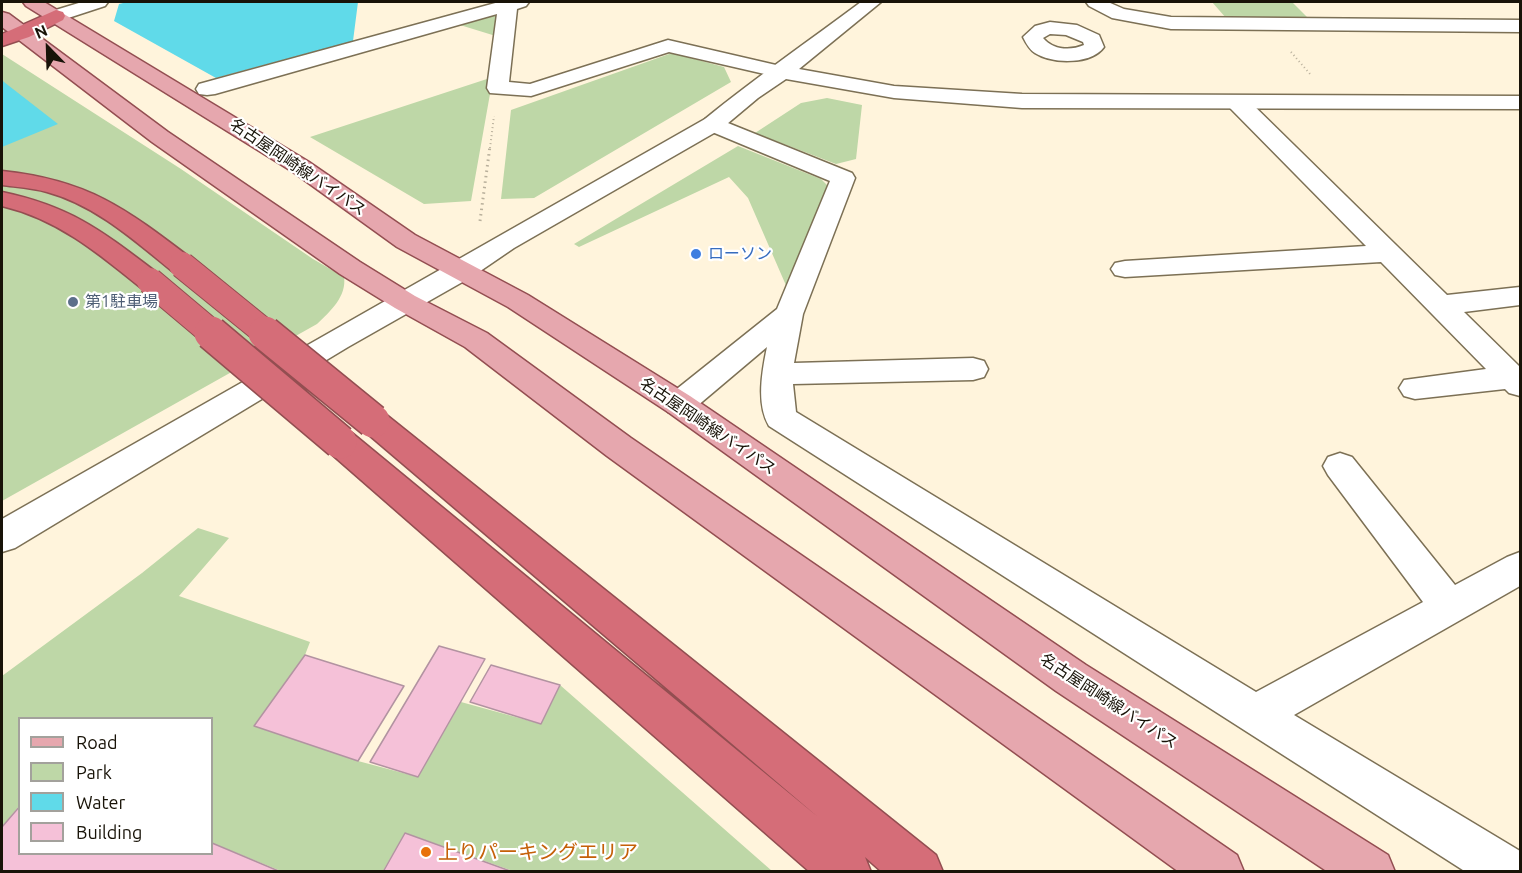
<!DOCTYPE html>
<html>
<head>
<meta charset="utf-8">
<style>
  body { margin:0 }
  #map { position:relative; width:1522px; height:873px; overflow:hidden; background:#fff4dc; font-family:Ubuntu,sans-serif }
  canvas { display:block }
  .frame { position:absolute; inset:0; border:3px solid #181308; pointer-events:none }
  .legend { position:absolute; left:18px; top:717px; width:195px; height:138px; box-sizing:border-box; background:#fff; border:2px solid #a3a19c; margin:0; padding:8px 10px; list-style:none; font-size:18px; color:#181308 }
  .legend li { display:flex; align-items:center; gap:12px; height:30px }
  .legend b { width:30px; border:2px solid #a3a19c }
  .north { position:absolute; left:18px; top:18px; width:60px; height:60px; -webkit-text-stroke:4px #fff; paint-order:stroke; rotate:337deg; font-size:16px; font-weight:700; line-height:24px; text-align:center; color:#181308 }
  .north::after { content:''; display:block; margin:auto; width:21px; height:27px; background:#181308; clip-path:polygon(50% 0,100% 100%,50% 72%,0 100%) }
</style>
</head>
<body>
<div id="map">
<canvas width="1522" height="873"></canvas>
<div class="frame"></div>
<ul class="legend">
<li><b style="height:8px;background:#e6a7ae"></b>Road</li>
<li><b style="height:16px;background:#bed7a7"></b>Park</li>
<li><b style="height:16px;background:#60dae9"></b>Water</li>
<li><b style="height:16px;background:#f5c1d8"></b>Building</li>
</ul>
<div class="north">N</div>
</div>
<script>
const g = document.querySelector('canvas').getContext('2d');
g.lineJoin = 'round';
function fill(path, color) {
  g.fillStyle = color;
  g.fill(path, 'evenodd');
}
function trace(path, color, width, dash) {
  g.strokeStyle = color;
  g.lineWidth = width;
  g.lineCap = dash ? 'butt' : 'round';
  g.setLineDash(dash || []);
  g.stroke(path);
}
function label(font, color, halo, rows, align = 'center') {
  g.font = font + ' Ubuntu,"Noto Sans JP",sans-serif';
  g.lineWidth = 4.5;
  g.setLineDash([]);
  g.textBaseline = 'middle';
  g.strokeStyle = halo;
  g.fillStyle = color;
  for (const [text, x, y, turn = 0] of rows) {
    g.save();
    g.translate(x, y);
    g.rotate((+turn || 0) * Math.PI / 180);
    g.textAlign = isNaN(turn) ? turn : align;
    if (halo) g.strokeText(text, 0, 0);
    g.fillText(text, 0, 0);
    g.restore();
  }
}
fill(new Path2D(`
  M 1212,2 L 1292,2 L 1308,18 L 1226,18 Z
  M 501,13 L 499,37 L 460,25 Z
  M 672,53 L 724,67 L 731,82 L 534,198 L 501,199 L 511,110 Z
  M 2,54 L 181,169 L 313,259 L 344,277 C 347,296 330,312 317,324 L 2,501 Z
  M 493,77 L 471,201 L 424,204 L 310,137 Z
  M 827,98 L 862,105 L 856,159 L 836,164 L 755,133 L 801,103 Z
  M 738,146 L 821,179 L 829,187 L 788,290 L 748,198 L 729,177 L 579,247 L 574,244 Z
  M 198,528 L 229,538 L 179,596 L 310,642 L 305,655 L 254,726 L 358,761 L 418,777 L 461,702 L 541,724 L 560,685 L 772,871 L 513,871 L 405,833 L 383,871 L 281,871 L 212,843 L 212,718 L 20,718 L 19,806 L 2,827 L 2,676 L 142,573 Z`), '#bed7a7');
fill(new Path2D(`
  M 127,2 L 358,2 L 353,41 L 216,78 L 114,21 L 119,4 Z
  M 2,80 L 4,82 L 58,124 L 2,147 Z`), '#60dae9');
const building = new Path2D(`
  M 439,646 L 485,659 L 418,777 L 370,762 Z
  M 305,655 L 404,686 L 358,761 L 254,726 Z
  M 491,665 L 560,685 L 541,724 L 470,702 Z
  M 20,806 L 20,854 L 212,854 L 212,843 L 281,872 L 2,872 L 2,827 Z
  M 405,833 L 513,872 L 383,872 Z`);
fill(building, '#f5c1d8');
trace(building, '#b293a1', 1.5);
const minor = new Path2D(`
  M 499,2 L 529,2 L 526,6 L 517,9 L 509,82 L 530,84 L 668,40 L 789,68 L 792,72 L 789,76 L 782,78 L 669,52 L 531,96 L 490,93 L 487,88 L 497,14 L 215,94 L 207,95 L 199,94 L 196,89 L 199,84 Z
  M 1086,2 L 1108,2 L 1124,9 L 1171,17 L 1520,20 L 1520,32 L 1171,29 L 1112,18 L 1089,6 Z
  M 1050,22 L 1077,25 L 1099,35 L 1104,47 C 1091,65 1052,64 1035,53 C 1029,49 1026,43 1023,37 L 1035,26 ZM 1050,34 L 1066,35 L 1083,42 L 1084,45 C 1070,51 1053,50 1043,38 Z
  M 1238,96 L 1246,98 L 1447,295 L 1520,287 L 1520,305 L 1464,312 L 1520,367 L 1520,396 L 1509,393 L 1505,389 L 1415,399 L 1404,396 L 1399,388 L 1404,380 L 1486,369 L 1381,262 L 1125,277 L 1115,275 L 1111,269 L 1115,263 L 1125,261 L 1366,246 L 1230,108 L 1227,103 L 1230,98 Z
  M 713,117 L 852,173 L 855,178 L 803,314 L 794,363 L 973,358 L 984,361 L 988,369 L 984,377 L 973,380 L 793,384 L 796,412 L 1256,692 L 1423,602 L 1328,475 L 1323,466 L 1328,457 L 1340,453 L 1352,457 L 1455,585 L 1507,557 L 1520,552 L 1520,586 L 1294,715 L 1520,851 L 1520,872 L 1466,872 L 769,426 C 756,404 762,371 767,347 L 690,412 L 679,415 L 668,412 L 663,404 L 668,396 L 777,309 L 830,181 L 705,129 L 702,124 L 705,119 Z`);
const tertiary = new Path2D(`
  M 82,2 L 108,2 L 105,6 L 56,22 L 49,20 L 47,16 L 49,12 Z
  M 861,2 L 881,2 L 799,69 L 894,86 L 1022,94 L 1520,96 L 1520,109 L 1022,108 L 894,98 L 786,79 L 758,98 L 721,129 L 514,248 L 473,276 L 348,347 L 15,548 L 2,552 L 2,519 L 705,119 C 755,78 809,41 861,2 Z`);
const primary = new Path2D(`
  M 23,2 L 44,2 L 309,162 L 415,235 L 528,295 L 690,396 L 1086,665 L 1388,855 L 1395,872 L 1328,872 L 1056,691 L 668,412 L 508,307 L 397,247 L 293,172 L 26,6 Z
  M 2,12 L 9,14 L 168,132 L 360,262 L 415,296 L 487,333 L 631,438 L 1237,855 L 1244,872 L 1179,872 L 607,456 L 465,347 L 395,308 L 340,274 L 152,142 L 2,27 Z`);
const motorway = new Path2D(`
  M 56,10 L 63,12 L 65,16 L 63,20 L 29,37 L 2,46 L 2,34 Z
  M 2,171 C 88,180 125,208 192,259 L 196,265 L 192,271 L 182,273 L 172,271 C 134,240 95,205 47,192 C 32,188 17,187 2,185 Z
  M 2,192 C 73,207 103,232 160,275 L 164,281 L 160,287 L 150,290 L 140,287 C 97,252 57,219 2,206 Z
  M 373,409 L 384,413 L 936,855 L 943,872 L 882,872 L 865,857 L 871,872 L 810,872 L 328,451 L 323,442 L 328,433 L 340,430 L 352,433 L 818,817 L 362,429 L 357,421 L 362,413 Z`);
trace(minor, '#7c7055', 3);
trace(tertiary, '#7c7055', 3);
trace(primary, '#934e51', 3);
trace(motorway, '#934e51', 3);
trace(new Path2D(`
  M 1291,52 L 1310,74
  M 490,148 L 494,116`), '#b9b09c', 2, [1, 3]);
trace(new Path2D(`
  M 480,221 L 490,146`), '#b9b09c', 3, [1.5, 4]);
fill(minor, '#fff');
fill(tertiary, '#fff');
fill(primary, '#e6a7ae');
fill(motorway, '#d56d78');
const motorwayBridgeFar1 = new Path2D(`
  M 182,265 L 267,334
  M 150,281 L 213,334`);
const motorwayBridge = new Path2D(`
  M 211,333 L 340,442
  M 265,333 L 373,421`);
trace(motorwayBridgeFar1, '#934e51', 28, []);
trace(motorwayBridge, '#934e51', 36, []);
trace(motorwayBridgeFar1, '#d56d78', 26);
trace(motorwayBridge, '#d56d78', 33);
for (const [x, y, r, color] of [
  [696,254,6,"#3f7fe0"],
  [73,302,6,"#5c6f8a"],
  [426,852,6,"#e8710a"]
]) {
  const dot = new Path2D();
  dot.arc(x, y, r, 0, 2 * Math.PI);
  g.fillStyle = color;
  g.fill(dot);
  trace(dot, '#fff', 2);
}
label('16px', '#181308', '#fff', [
  ["名古屋岡崎線バイパス",298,167,34],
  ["名古屋岡崎線バイパス",708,426,34],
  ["名古屋岡崎線バイパス",1109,701,33]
]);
label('16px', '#366cbe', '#fff', [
  ["ローソン",708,254]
], 'left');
label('16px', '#4e5e75', '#fff', [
  ["第1駐車場",85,302]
], 'left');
label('20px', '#c56008', '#fff', [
  ["上りパーキングエリア",438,852]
], 'left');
</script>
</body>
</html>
